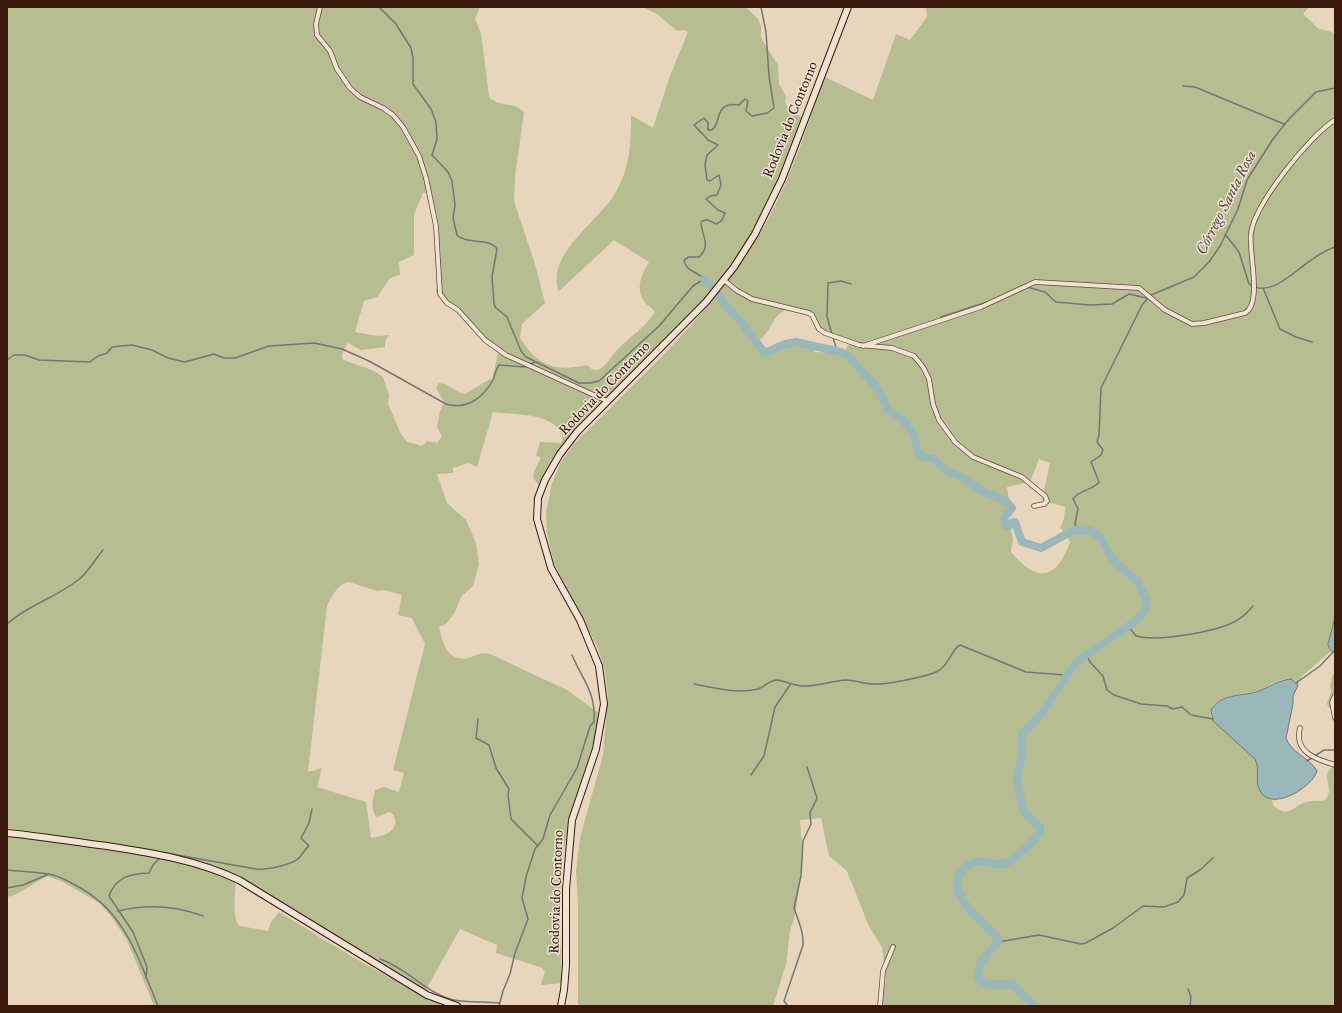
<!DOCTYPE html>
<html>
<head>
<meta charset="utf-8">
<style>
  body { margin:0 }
  #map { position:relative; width:1342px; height:1013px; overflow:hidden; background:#e7d6bb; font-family:"IM FELL Great Primer",serif }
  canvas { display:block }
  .frame { position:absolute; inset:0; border:8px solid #39180a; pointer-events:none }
</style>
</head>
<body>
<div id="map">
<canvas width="1342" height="1013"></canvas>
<div class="frame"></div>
</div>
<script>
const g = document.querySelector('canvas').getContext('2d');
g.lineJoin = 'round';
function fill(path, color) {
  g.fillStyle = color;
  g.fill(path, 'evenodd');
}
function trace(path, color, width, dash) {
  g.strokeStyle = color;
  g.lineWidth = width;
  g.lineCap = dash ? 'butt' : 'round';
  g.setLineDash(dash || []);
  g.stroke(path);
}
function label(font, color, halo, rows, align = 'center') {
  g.font = font + ' "IM FELL Great Primer",serif';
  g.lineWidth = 3;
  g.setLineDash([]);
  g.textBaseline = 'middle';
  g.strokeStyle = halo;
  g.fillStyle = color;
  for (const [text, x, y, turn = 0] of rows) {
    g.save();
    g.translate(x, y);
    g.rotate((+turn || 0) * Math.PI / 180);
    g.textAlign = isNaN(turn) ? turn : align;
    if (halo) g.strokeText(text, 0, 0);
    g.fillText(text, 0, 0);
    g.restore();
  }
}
fill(new Path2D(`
  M 7,7 L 480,7 L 475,19 L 481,33 L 489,97 C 498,107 515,102 524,112 L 515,176 L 514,201 L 535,264 L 545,303 L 522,324 L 520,338 C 538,366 554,372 587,365 C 590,368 594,372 600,369 C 607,365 611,356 617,350 C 630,336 644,329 655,312 C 652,307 647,306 644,301 C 635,287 642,274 649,262 L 614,240 L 558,292 C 558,287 556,282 557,277 C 557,248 600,218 614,195 C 630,170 631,144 631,115 L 653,128 L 670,76 L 688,32 L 684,30 L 677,31 L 657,14 L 642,7 L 746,7 L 758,19 L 761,26 L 761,38 L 778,65 L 779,84 L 786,97 C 783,109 793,112 803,118 L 786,166 L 752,233 L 736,258 L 699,306 L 569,439 L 543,486 L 539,485 L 533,478 L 534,472 L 541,457 L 536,456 L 540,442 L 561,443 L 563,439 C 558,412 516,415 493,412 L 477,467 L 468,463 L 453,468 L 453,473 L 437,474 L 447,503 L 466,520 L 476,543 L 479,564 L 473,586 L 461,597 L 455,612 L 446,624 L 439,627 C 443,643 447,662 468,658 C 477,656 480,651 490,654 L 567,690 L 600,714 L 598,730 C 585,772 568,815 563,859 C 557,900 561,942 562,983 L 541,985 L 545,971 L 543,970 L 543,968 L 496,953 L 497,945 L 460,929 L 425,991 L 236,877 L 213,865 L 196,860 L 141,848 L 7,828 ZM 423,193 L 428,193 L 441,254 L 436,292 L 445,303 L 461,312 L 482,341 L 499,349 L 492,380 L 490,379 L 465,394 C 454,392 450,384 439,383 L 436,388 L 444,402 L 440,412 L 437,427 L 442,436 L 437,443 L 427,441 L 422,446 L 407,442 L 401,434 L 388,404 L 389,395 L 383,377 C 372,367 355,366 342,359 L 343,351 L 348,343 L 361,350 L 385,347 L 385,341 L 389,335 L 378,336 L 355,332 L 364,301 L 377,297 L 390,278 L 400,275 L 399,262 L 414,255 L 414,214 ZM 349,582 L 377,591 L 385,590 L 402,595 L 398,615 L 412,618 L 425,644 L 393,770 L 404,773 L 399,792 L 384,787 L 375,790 C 373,800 370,807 376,817 L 390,812 C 394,815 396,818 395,824 C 392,835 381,836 371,838 L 366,802 L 317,787 L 322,768 L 308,772 L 327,606 C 331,598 338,583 349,582 Z
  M 926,7 L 1309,7 L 1303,14 L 1319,29 L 1332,32 L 1335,35 L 1335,618 L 1328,645 L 1331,651 L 1301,677 L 1298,685 C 1296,682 1294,680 1291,679 C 1279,677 1267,688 1256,691 C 1243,695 1201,696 1213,721 L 1255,759 L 1258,765 L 1257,781 L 1269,799 L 1272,800 L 1273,805 C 1288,820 1294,805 1306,802 C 1313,800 1319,802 1325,800 C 1337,786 1317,777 1335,765 L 1335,1006 L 877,1006 L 881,1002 L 886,981 L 882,947 L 868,924 L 847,871 L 829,856 L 821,818 L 800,820 L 803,854 L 796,911 L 790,931 L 786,964 L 773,1006 L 578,1006 L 578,905 L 576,871 L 580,838 L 603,755 L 608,695 L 605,671 L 598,648 L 554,563 L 547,534 L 546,512 L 552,483 L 561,462 L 574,444 C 642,375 719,308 766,223 C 792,176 807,126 825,77 L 873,100 L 896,34 L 910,40 L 927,17 ZM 786,310 L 808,314 L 812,318 L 819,330 L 825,335 L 849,343 L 846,349 L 842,353 L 815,352 L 812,347 C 804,344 792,345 783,347 C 775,349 770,357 762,353 L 754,346 L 756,340 L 759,340 C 771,333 772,315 786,310 ZM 1039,459 L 1050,463 L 1042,500 L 1065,507 L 1064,519 L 1060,528 L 1065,532 L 1070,542 C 1056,581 1037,583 1011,552 L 1013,539 L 1007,515 L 1010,507 L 1007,487 L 1030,482 Z
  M 1335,673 L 1335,710 L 1329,708 L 1327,704 L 1331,692 L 1330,685 L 1333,674 Z
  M 7,835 L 190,862 L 221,873 L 236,882 C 235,892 232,921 240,926 L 268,931 L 271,922 L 279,912 C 336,947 390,982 453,1006 L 154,1006 L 127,940 L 113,919 L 101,904 L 61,881 L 47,876 L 15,895 L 7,897 Z`), '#b6bd90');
const water = new Path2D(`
  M 1335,618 L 1335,653 L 1331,651 L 1328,645 Z
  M 1291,679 L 1298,685 L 1293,696 L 1293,704 L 1286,738 C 1291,753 1309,757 1317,771 C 1313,786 1276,810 1262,794 C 1253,783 1261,770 1255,759 L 1213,721 L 1211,710 C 1220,694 1241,696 1256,692 C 1268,688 1278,680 1291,679 Z`);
fill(water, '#9ab7b9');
trace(water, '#737773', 1);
trace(new Path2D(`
  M 379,7 L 396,24 L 411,48 L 413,58 L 413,84 L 431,109 L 436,122 L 437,139 L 432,155 L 448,172 L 452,181 L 455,205 L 453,218 L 457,235 C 467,245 489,237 497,249 L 492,277 L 494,303 L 495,307 L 507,317 L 521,351 L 526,357 L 579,383 L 590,383 L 599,381 L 659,326 L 693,286 L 704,279 C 697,271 686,272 684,260 L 689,257 L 699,257 C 712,246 701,234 701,222 C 708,217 711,223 717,224 L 722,220 L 725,213 L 718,210 L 706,199 L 710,196 L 717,195 L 721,185 L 719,175 L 710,181 L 707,180 L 705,165 L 707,155 L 718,145 L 708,140 L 694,125 L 704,118 L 708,123 L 708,130 L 712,130 C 721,123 715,109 729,105 C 732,104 735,105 739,105 L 745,99 L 748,101 L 746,111 L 752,116 L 767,113 L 774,108 L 769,76 L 766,32 L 761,7
  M 1183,86 L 1195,87 L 1284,124
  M 1225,234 L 1239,252 L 1249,284 C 1270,299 1294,271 1310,261 C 1318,255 1326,250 1335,247
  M 1027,287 L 1045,292 L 1056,302 L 1090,305 L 1112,304 L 1129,294 L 1146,298
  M 1263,288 L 1280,329 L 1296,337 L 1312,342
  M 941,317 L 987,302
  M 837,351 L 827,317 L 828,283 L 841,281 L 851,284
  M 7,360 L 14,355 L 25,355 L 39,360 L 90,362 L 98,356 L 107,353 L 112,347 L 132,345 L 152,350 L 168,358 L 185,362 L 214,354 L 224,358 L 235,358 L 269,346 L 314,343 L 342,349 L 369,361 L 446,404 C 467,410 483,398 493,380 C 495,375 496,369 499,365 L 525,367 L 535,362
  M 1077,530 L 1075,524 L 1078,509 L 1073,499 C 1080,489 1092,491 1099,482 L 1091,462 L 1101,455 L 1103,450 L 1097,442 L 1099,435 L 1101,388 L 1142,305 L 1151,295 L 1194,277 L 1209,262 L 1220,246 L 1238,209 L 1247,180 L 1273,139 L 1289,119 L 1316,92 L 1335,88
  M 7,624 C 28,605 55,598 78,580 C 88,573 95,559 103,550
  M 1128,626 L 1136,636 C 1158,642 1214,632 1234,622 C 1242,618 1248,612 1253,606
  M 1086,654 L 1090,662 L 1103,676 L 1107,690 L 1114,695 L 1141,704 L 1167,706 L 1173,709 L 1182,707 L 1191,715 L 1213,719
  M 1296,683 L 1320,666 L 1335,650
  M 694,684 C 715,688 737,694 758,689 C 765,687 769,680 777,680 C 785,681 792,685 801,686 C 818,687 830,681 846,680 C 855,680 864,684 873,684 C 885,685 925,677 936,672 C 949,666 950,651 960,645 L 1026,672 L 1065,675
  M 478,719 L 476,738 L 489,745 L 496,768 L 509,789 L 508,795 L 511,819 L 538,846
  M 1307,761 L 1324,750 L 1335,750
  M 751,775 L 764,756 L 775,707 L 790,685
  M 166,853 L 256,869 C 266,870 292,865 299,858 C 303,854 304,849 309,846 L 301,838 L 309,823 L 312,809
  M 7,870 C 22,872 38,871 53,875 C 61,877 68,881 75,885 C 125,910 138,958 158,1006
  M 7,888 L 23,885 L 49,874
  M 118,911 C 147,904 176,906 203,916
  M 998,942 L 1039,935 L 1081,944 L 1086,943 L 1113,928 L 1143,906 L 1164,907 L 1178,902 L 1184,895 L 1187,878 L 1200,870 L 1213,858
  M 380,959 C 407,968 427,994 454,1000 C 468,1003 485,1001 500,1003
  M 146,978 L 147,967 L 133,932 L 109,896 C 116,876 131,874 149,873 L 153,865 L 161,857
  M 1188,989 L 1191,997 L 1190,1006
  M 499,1006 L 503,991 L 510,974 L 515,953 L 528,919 L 522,898 L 526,877 L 535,849 L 543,839 L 550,815 L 577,768 L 590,726 L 594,722 C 596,692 583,681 572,655
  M 788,1006 L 784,1001 L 803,945 C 804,932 798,920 794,908 L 801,876 L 803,841 L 811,824 L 810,813 L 817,798 L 807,767`), '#737773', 1.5);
trace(new Path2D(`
  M 704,279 L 713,288 L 731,312 L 742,323 L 763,351 L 767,352 L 785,344 L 796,342 L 841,352 L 848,356 L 879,390 L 888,410 L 904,421 L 914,435 L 918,453 L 924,457 L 934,459 L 944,469 L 967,480 L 981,491 L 1006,501 L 1012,508 L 1004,518 L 1006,526 L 1008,527 L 1013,522 L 1015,522 L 1022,542 L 1041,548 L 1074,530 L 1091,530 L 1100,538 L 1117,565 L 1137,580 L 1147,601 L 1144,611 L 1136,621 L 1076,662 L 1042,713 L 1022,734 L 1022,758 L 1017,773 L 1017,781 L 1024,812 L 1040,827 L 1040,833 C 1031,842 1017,858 1006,863 C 996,868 986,858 976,862 C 929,880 980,920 997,937 L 998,941 L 981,962 L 977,976 C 986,989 1001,983 1014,985 L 1034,1006`), '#9ab7b9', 8);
const street = new Path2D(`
  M 320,7 L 316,24 L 317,35 L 330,51 L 337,69 L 350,88 L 360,97 L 383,108 L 393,115 L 403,127 L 419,156 L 426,178 L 436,226 L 440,294 L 447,303 L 458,310 L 485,340 L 506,355 L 607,401
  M 724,280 L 736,290 L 752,299 L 809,313 L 812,315 L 819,329 L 825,333 L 859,345 L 892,348 L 914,356 L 923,367 L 929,379 L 933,404 L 939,420 L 955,442 L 973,457 L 1022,477 L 1045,496 L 1047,501 L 1044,504 L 1034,506
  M 863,346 L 981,307 L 1035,282 L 1139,288 L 1165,310 L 1192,324 L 1204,323 L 1245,313 C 1263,303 1248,250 1251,233 C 1255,204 1309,136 1335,120
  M 1335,696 L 1332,702 L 1335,718
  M 1300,728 C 1294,752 1315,759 1335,765
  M 880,1006 L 883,971 L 893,947`);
const secondary = new Path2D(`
  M 7,833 C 40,836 73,842 107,846 C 152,853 197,860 239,880 L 427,995 L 457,1006
  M 561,1006 L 564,990 L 566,965 L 566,889 L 572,820 L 596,749 L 604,704 L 599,666 L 580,620 L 551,568 L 537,519 L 538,498 L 545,480 L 560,454 L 577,432 L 706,302 L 734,267 L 755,234 L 782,179 L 848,7`);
trace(street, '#644836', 5.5);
trace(secondary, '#39180a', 8);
trace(street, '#efe4d3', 4);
trace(secondary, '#efe4d3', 6);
label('14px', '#39180a', '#efe4d3', [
  ["Rodovia do Contorno",791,120,-68],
  ["Rodovia do Contorno",605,389,-46],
  ["Rodovia do Contorno",557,892,-88]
]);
label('italic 15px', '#56483f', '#efe4d3', [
  ["Córrego Santa Rosa",1227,203,-63]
]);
</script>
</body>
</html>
